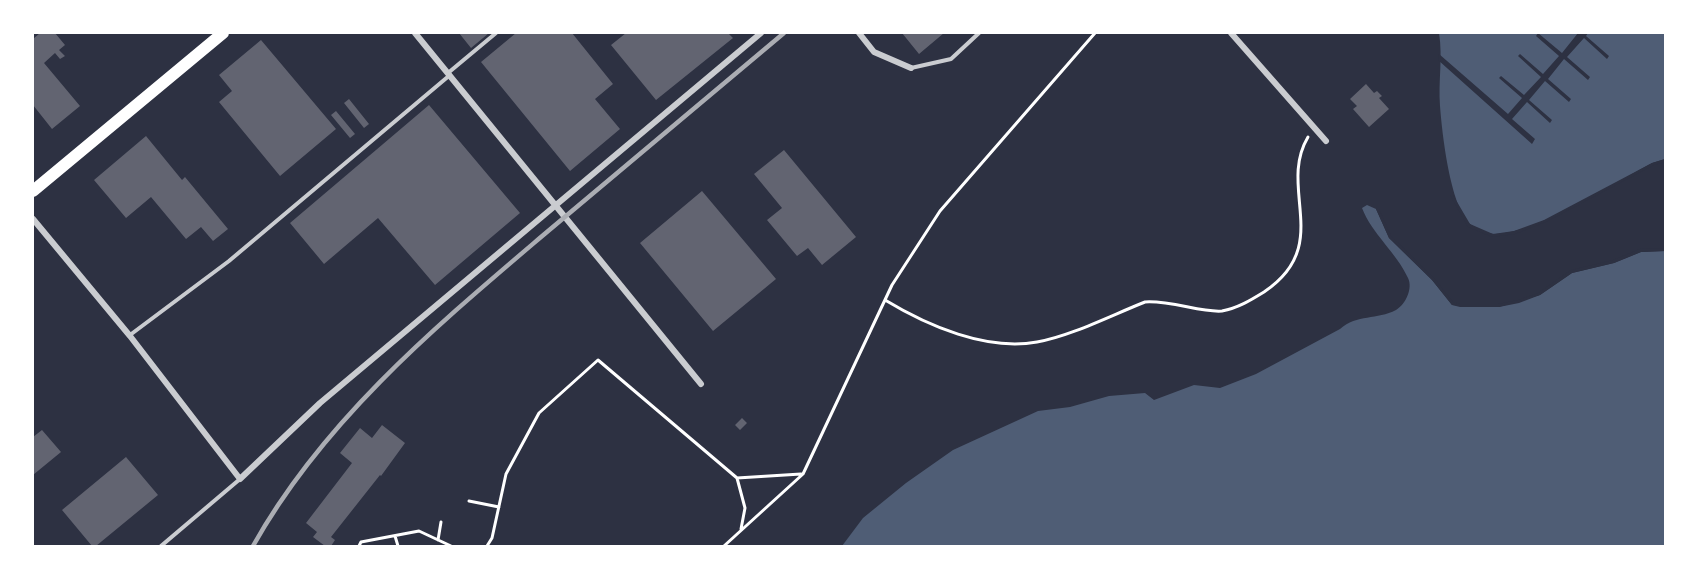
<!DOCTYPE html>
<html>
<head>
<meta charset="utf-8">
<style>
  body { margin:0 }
  #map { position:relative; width:1698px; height:579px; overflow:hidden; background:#2d3142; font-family:"DejaVu Sans",sans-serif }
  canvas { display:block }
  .frame { position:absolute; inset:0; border:34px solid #fff; pointer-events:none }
</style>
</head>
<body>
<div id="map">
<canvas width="1698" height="579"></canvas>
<div class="frame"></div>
</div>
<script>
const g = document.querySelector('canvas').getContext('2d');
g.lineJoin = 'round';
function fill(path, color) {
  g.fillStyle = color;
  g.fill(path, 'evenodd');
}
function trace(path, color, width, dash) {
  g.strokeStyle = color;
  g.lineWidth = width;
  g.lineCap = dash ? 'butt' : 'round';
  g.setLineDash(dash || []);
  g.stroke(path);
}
fill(new Path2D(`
  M 1439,33 L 1665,33 L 1665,159 L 1652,163 C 1613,184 1538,233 1495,234 C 1489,234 1474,228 1470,224 C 1450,206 1442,132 1440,106 C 1438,81 1443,58 1439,33 Z
  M 1367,205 L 1376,209 L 1389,238 L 1432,280 L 1452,305 L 1499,307 L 1540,295 L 1572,273 L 1614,263 L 1641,252 L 1665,251 L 1665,546 L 842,546 L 863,518 L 906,483 L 953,450 L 1038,411 L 1070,407 L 1109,396 L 1145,393 L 1154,400 L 1194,385 L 1220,388 L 1256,374 L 1340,329 C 1357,314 1377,320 1396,310 C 1406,304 1413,288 1408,278 C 1396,252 1372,234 1362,208 Z`), '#4f5d75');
fill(new Path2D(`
  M 1538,33 L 1562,53 L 1578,33 L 1588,33 L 1586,36 L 1609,56 L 1607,59 L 1584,38 L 1567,57 L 1590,77 L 1588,80 L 1564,59 L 1548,79 L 1571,99 L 1569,102 L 1545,81 L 1529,100 L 1552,120 L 1550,123 L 1527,102 L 1512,119 L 1535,139 L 1532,144 L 1438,60 L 1439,54 L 1508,114 L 1522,98 L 1499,78 L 1501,76 L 1524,95 L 1541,77 L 1518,56 L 1520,54 L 1543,74 L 1559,56 L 1536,36 Z
  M 1665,159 L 1665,162 L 1654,165 L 1546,222 L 1515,234 L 1492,237 L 1468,227 L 1450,195 L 1453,195 L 1470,224 L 1493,234 L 1514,231 L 1544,220 L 1652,163 Z
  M 1376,209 L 1379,209 L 1391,236 L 1434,278 L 1453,302 L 1460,304 L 1498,304 L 1518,300 L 1538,293 L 1571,270 L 1613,260 L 1640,249 L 1665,248 L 1665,251 L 1641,252 L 1614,263 L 1572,273 L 1540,295 L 1519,303 L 1499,307 L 1460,307 L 1452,305 L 1432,280 L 1389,238 Z`), '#2d3142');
fill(new Path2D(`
  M 40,33 L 55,33 L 65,45 L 59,50 L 65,56 L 60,59 L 55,53 L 44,63 L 80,106 L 52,129 L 33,105 L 33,39 Z
  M 459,33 L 489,33 L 471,48 Z
  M 516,33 L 572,33 L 613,84 L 595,99 L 620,129 L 570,171 L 481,62 Z
  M 626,33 L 728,33 L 733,38 L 656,100 L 611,45 Z
  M 902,33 L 944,33 L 919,54 Z
  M 261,40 L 336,129 L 280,176 L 219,102 L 232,91 L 219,75 Z
  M 1366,84 L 1374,93 L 1377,91 L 1382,96 L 1379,98 L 1389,109 L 1369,127 L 1353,109 L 1357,106 L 1350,99 Z
  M 349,99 L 369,124 L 364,128 L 344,103 Z
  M 429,105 L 520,213 L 435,285 L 378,218 L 324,264 L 290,223 Z
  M 336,111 L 355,134 L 350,138 L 331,115 Z
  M 146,136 L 182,180 L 185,177 L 228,229 L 213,241 L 201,227 L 186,239 L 151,197 L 126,218 L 94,180 Z
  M 784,150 L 856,237 L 822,265 L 808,248 L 797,256 L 767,220 L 782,208 L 754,174 Z
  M 702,191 L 776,279 L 713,331 L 640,243 Z
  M 742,418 L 747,423 L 740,430 L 735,425 Z
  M 382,425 L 405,443 L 381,476 L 380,475 L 331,537 L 335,540 L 331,546 L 325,546 L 313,537 L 317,532 L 306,523 L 352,463 L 340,453 L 360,428 L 372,438 Z
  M 42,430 L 61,452 L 33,475 L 33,437 Z
  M 126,457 L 158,495 L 96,546 L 92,546 L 62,510 Z`), '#626471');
trace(new Path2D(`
  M 885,300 C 928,326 986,351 1037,342 C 1071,336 1112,315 1145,302 C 1170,300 1202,313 1222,311 C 1238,308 1251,300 1264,292 C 1334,245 1277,189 1308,137
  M 737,478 L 745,508 L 741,529
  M 469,501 L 499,507
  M 395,536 L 398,546
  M 438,540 L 441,522
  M 359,546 L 361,542 L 419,531 L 451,546
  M 487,546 L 492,538 L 506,474 L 539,413 L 598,360 L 737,478 L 801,474
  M 724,546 L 803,474 L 892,285 L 940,211 L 1095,33`), '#fff', 3);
trace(new Path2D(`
  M 911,68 L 951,59 L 979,33
  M 448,73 L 496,33
  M 130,335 L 229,261 L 450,75
  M 161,546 L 240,479`), '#caccd0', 4);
trace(new Path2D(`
  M 415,33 L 701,384
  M 859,33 L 874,52 L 911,68
  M 1231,33 L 1326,141
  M 33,219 L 130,336 L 240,479 L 320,403 L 761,33`), '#caccd0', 6);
trace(new Path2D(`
  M 33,191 L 223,33`), '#fff', 12);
trace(new Path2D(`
  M 253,546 C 323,421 434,328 541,237 C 622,168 703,100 784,33`), '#abadb3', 4.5);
</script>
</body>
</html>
